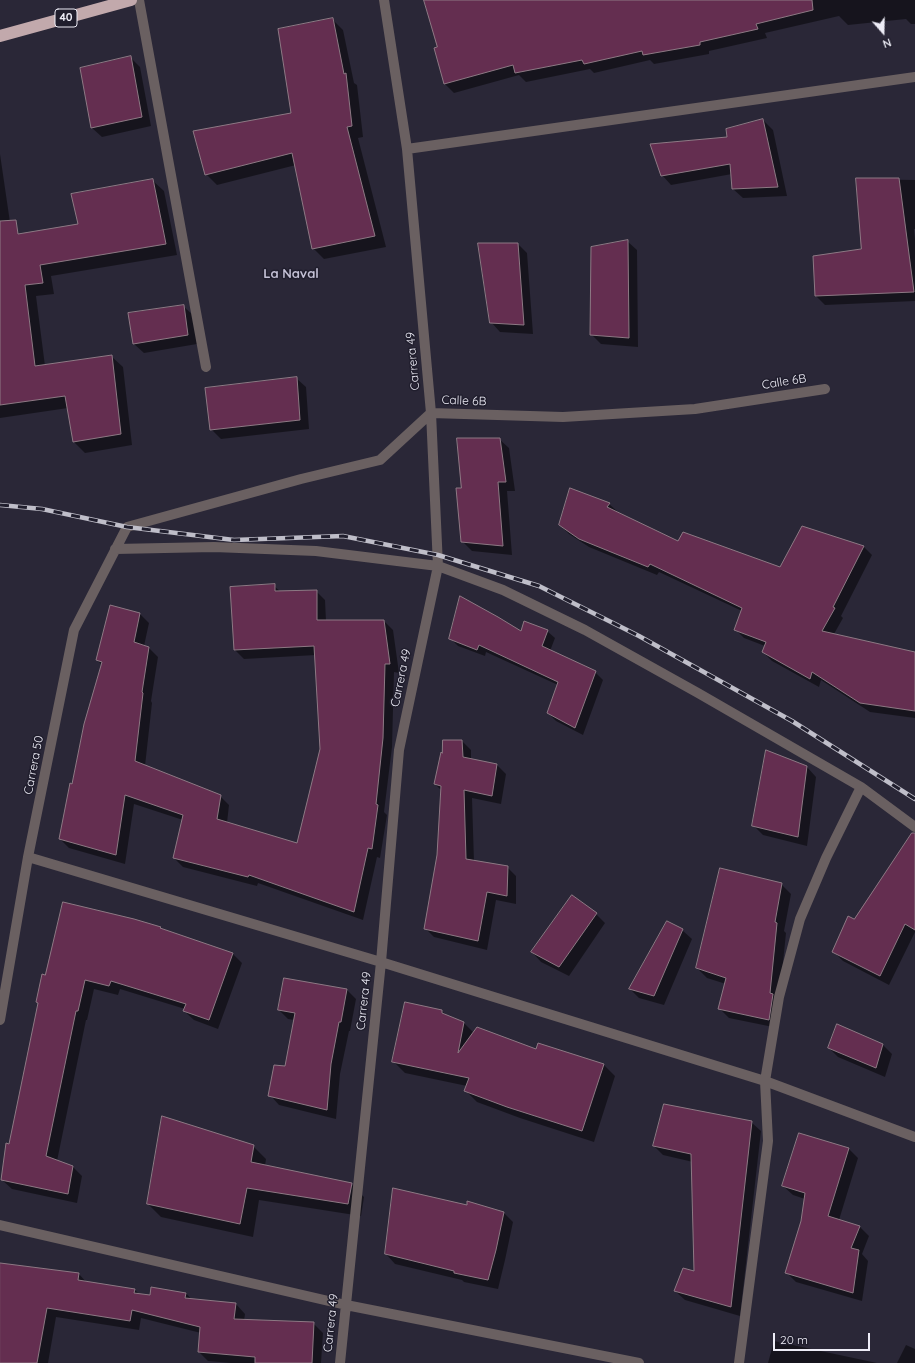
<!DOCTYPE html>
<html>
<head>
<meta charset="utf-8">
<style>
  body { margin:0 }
  #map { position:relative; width:915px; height:1363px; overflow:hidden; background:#2a2737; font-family:Quicksand,sans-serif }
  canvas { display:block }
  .north { position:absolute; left:863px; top:12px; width:40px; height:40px; -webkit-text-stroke:3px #201e2d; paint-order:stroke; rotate:160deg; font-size:11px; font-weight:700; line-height:16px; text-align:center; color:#edecf6 }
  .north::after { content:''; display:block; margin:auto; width:14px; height:18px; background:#edecf6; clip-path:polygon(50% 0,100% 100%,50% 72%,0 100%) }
  .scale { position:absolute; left:773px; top:1333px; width:97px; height:18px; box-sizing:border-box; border:2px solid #edecf6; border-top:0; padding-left:5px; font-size:12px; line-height:14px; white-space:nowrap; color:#edecf6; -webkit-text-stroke:3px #201e2d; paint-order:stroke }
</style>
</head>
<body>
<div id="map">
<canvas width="915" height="1363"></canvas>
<div class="north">N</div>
<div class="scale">20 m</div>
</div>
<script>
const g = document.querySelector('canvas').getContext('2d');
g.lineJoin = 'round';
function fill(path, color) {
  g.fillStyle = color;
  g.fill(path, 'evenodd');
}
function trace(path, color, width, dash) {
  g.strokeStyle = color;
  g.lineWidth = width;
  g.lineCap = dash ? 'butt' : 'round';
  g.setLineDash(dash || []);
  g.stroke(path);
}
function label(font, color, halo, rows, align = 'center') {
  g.font = font + ' Quicksand,sans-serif';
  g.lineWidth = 3;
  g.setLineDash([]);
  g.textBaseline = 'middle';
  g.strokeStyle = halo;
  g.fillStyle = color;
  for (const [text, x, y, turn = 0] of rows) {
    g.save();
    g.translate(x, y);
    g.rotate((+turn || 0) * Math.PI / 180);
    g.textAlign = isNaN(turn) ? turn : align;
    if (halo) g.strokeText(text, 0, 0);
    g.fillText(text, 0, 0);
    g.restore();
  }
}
fill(new Path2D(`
  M 425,0 L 915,0 L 915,24 L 911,24 L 906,19 L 848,25 L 839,16 L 765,33 L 767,38 L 709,51 L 709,54 L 654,64 L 650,60 L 594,73 L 590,69 L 526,82 L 519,75 L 454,93 L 444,83 L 438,48 Z
  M 332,19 L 343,30 L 354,83 L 357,85 L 363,137 L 358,138 L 386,247 L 324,259 L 313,248 L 296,165 L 217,185 L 206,174 L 292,114 Z
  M 131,58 L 140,67 L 151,126 L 102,137 L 92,128 L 81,69 Z
  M 763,120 L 773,130 L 787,196 L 743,198 L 733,189 L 732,174 L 671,185 L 662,175 L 728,138 Z
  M 0,154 L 12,236 L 79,225 L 152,180 L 164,191 L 177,255 L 51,276 L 54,294 L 36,296 L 45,366 L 111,356 L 123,367 L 132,445 L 85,453 L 74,442 L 68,408 L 0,418 Z
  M 857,179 L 915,180 L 915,229 L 914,229 L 915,239 L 915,301 L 825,305 L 816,296 L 862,250 Z
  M 627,241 L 637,250 L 638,347 L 601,344 L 591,334 Z
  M 518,244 L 527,253 L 533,334 L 500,332 L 491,322 Z
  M 183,306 L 193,315 L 197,344 L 144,353 L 134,344 L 129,313 Z
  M 296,378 L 306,387 L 309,429 L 221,439 L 211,429 Z
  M 499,439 L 509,448 L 515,491 L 507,491 L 512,555 L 472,551 L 462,541 Z
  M 609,504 L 618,512 L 679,542 L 780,569 L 802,527 L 864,547 L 872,555 L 841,616 L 843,618 L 834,634 L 915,662 L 915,718 L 870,712 L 821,680 L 819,687 L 772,661 L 763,652 L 765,646 L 744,638 L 735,629 L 742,611 L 659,572 L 657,575 L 589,547 L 569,534 L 560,525 Z
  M 274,586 L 281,592 L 316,591 L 325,600 L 326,621 L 384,621 L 393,630 L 399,673 L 394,672 L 392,747 L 384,812 L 387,815 L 380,858 L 377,857 L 363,920 L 258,883 L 257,886 L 183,867 L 174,858 L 183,820 L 134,804 L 125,864 L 69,848 L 60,839 L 102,665 L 97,660 L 140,614 L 149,623 L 144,646 L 149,648 L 158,657 L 151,701 L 152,703 L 145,766 L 220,796 L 229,805 L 227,823 L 298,844 L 321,749 L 316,655 L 244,659 L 235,650 Z
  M 547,631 L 555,638 L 550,651 L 595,672 L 603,680 L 583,735 L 556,721 L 548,713 L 558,685 L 486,652 L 485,656 L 458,646 L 450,638 Z
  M 462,741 L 471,750 L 471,760 L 497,765 L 506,774 L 501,804 L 472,798 L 474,862 L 507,867 L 516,876 L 516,904 L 496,900 L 487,950 L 434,937 L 425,928 L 438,855 L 441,790 L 435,784 Z
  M 766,752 L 807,767 L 816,777 L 807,846 L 763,835 L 753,825 Z
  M 915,855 L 915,932 L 889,985 L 843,961 L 833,951 L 855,920 Z
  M 781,884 L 791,894 L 784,931 L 786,933 L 779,1002 L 778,1028 L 729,1018 L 720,1009 L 726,984 L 707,978 L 697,968 Z
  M 596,914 L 605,923 L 569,976 L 541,962 L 532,952 Z
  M 160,927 L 162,929 L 233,954 L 242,963 L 218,1029 L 194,1020 L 184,1011 L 185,1009 L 120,989 L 118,995 L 94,989 L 87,1020 L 86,1020 L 57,1161 L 73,1167 L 82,1176 L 77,1203 L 12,1189 L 2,1180 L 45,976 Z
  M 682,930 L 692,939 L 664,1005 L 639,998 L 630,989 Z
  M 285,979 L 347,990 L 356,999 L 350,1031 L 349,1031 L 340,1074 L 336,1119 L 279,1105 L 270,1095 L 286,1068 L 294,1020 L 288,1019 L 279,1010 Z
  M 442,1011 L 447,1016 L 463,1022 L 474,1033 L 536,1051 L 603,1064 L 615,1076 L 594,1142 L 520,1118 L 477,1102 L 465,1090 L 467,1086 L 405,1073 L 393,1061 Z
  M 883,1045 L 892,1054 L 885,1077 L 838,1057 L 829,1048 Z
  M 751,1122 L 761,1131 L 740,1316 L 685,1300 L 675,1291 L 696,1272 L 693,1162 L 663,1155 L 654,1146 Z
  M 253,1146 L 266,1159 L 265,1166 L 351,1184 L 364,1197 L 361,1216 L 259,1200 L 253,1237 L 161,1217 L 148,1204 Z
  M 849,1149 L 858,1158 L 839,1220 L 860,1227 L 869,1236 L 862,1254 L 868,1261 L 862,1301 L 796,1282 L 786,1272 L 802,1222 L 805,1199 L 793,1195 L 783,1186 Z
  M 503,1212 L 513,1222 L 505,1260 L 498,1289 L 464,1282 L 462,1280 L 395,1264 L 386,1254 Z
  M 0,1264 L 79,1274 L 87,1283 L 135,1290 L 140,1295 L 150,1296 L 186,1293 L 192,1300 L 236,1304 L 245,1314 L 244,1321 L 313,1323 L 323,1333 L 321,1363 L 231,1363 L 208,1361 L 199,1352 L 201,1333 L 141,1318 L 139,1330 L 56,1317 L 48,1363 L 0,1363 Z
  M 774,1341 L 877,1363 L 768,1363 Z
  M 906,1345 L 915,1349 L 915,1363 L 897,1363 Z`), '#0007');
const building = new Path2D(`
  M 424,0 L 812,0 L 813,10 L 756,24 L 758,29 L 700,42 L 700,45 L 643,55 L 642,51 L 584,64 L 582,60 L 515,73 L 513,65 L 444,84 L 434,48 L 437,47 Z
  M 333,18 L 344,74 L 346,73 L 352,126 L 347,127 L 375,236 L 312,249 L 292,153 L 205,175 L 193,131 L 291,113 L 278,29 Z
  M 131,56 L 142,117 L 91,128 L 80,68 Z
  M 763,119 L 778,187 L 732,189 L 730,164 L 661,176 L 650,144 L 727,137 L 726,129 Z
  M 856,178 L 899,178 L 914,292 L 815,296 L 813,256 L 861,249 Z
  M 153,179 L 166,244 L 40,265 L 43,283 L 25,285 L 35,366 L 112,355 L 121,434 L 73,442 L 65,396 L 0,405 L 0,221 L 16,220 L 18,234 L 78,224 L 71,194 Z
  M 628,240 L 629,338 L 590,335 L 591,247 Z
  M 478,243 L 518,243 L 524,325 L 490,323 Z
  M 184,305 L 188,335 L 133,344 L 128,313 Z
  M 297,377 L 300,420 L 210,430 L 205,388 Z
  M 457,438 L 500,438 L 506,482 L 498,482 L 503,546 L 461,542 L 456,488 L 461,488 Z
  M 570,488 L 610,503 L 607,507 L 678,541 L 683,532 L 780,567 L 802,526 L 864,546 L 833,607 L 835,608 L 822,631 L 915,652 L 915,711 L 860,703 L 812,672 L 810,679 L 762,652 L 766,642 L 734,630 L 742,608 L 650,564 L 648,567 L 579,539 L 559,525 Z
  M 275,584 L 275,591 L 317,590 L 317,620 L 384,620 L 390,664 L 385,664 L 383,738 L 376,804 L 378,805 L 372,849 L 368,848 L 354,912 L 249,875 L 248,877 L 173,858 L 183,815 L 125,795 L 116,855 L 59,839 L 70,783 L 72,784 L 84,724 L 102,662 L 96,660 L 110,605 L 140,613 L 134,642 L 149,647 L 142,692 L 143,693 L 135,761 L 221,795 L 217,819 L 297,843 L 320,749 L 314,646 L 234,650 L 230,587 Z
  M 460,596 L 498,617 L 521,631 L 524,621 L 548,630 L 542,646 L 596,671 L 575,728 L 547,713 L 558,682 L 479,645 L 477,650 L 449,639 Z
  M 443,740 L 462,740 L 463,757 L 497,764 L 492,796 L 464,790 L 466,859 L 508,866 L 507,896 L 487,892 L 478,941 L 424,929 L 437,855 L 441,786 L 434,784 L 441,752 L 442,753 Z
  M 766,750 L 807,766 L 798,837 L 752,826 Z
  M 912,833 L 915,833 L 915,930 L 905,924 L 880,976 L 832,952 L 848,916 L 854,919 Z
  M 720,868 L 782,883 L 775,922 L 777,923 L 770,993 L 773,994 L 769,1020 L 718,1009 L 726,978 L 696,968 Z
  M 572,895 L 597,913 L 559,967 L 531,952 Z
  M 63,902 L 134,919 L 161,927 L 160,928 L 233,953 L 209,1020 L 183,1011 L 186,1004 L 111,981 L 109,986 L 85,980 L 78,1011 L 76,1011 L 46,1156 L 73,1166 L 68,1194 L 1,1180 L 6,1143 L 9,1144 L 38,1003 L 36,1002 L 42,974 L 45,975 Z
  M 667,921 L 683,929 L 654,996 L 629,989 Z
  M 284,978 L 347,989 L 341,1022 L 339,1022 L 331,1064 L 327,1110 L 268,1096 L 274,1065 L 285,1066 L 295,1013 L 278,1010 Z
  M 405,1002 L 442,1010 L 442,1013 L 464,1022 L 458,1053 L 477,1027 L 536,1049 L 538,1043 L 604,1064 L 582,1131 L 507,1107 L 464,1091 L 469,1078 L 392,1062 Z
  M 837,1024 L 883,1044 L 876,1068 L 828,1048 Z
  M 664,1104 L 752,1121 L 731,1307 L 674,1291 L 683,1268 L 694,1271 L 691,1154 L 653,1146 Z
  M 162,1116 L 254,1145 L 251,1162 L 352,1183 L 348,1204 L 247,1188 L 240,1224 L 147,1204 Z
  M 799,1133 L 849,1148 L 828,1216 L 860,1226 L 851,1248 L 859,1250 L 853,1293 L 785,1273 L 801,1221 L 805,1193 L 782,1186 Z
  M 393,1188 L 467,1205 L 467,1201 L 504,1212 L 496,1250 L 488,1280 L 454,1273 L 454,1271 L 385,1254 Z
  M 0,1263 L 79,1273 L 78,1280 L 135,1289 L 134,1293 L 150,1295 L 151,1287 L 186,1293 L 185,1298 L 236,1303 L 234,1319 L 314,1322 L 312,1363 L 255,1363 L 255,1357 L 198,1352 L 200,1327 L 132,1310 L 130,1321 L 47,1308 L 37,1363 L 0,1363 Z`);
fill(building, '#642e50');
trace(building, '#8d7984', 1);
trace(new Path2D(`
  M 139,0 L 206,367
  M 407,149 L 915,77
  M 115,549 L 214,547 L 316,551 L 438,566 L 503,590 L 585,630 L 698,693 L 861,787 L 915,827
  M 28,857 L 381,962 L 765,1081 L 915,1137
  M 0,1020 L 28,857 L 74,630 L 127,527 L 301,479 L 380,460 L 431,413 L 563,417 L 695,409 L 825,389
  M 0,1225 L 346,1305 L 639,1363
  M 340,1363 L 381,962 L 399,750 L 438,566 L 431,413 L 407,149 L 384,0
  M 739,1363 L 768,1141 L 765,1081 L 779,997 L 800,919 L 826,858 L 861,787`), '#6a6061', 10);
trace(new Path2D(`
  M 0,36 L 131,0`), '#c2a9ac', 12);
const rail = new Path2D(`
  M 0,505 L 42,509 L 127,527 L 234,540 L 343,536 L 438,555 L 539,586 L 639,636 L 792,721 L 915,799`);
trace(rail, '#bfbec9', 4.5);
trace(rail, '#201e2d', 3, [9]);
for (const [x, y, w] of [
  [66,18,22]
]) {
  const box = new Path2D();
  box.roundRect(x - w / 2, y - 9, w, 18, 3);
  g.fillStyle = '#201e2d';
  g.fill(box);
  trace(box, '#edecf6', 1);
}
label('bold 11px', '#edecf6', null, [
  ["40",66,18]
]);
label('12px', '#edecf6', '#201e2d', [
  ["Carrera 49",413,361,-95],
  ["Calle 6B",784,382,-9],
  ["Calle 6B",464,401,2],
  ["Carrera 49",401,678,-78],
  ["Carrera 50",34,765,-79],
  ["Carrera 49",364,1001,-84],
  ["Carrera 49",331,1323,-84]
]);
label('bold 13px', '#c3c0d5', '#201e2d', [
  ["La Naval",291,274]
]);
</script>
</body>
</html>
